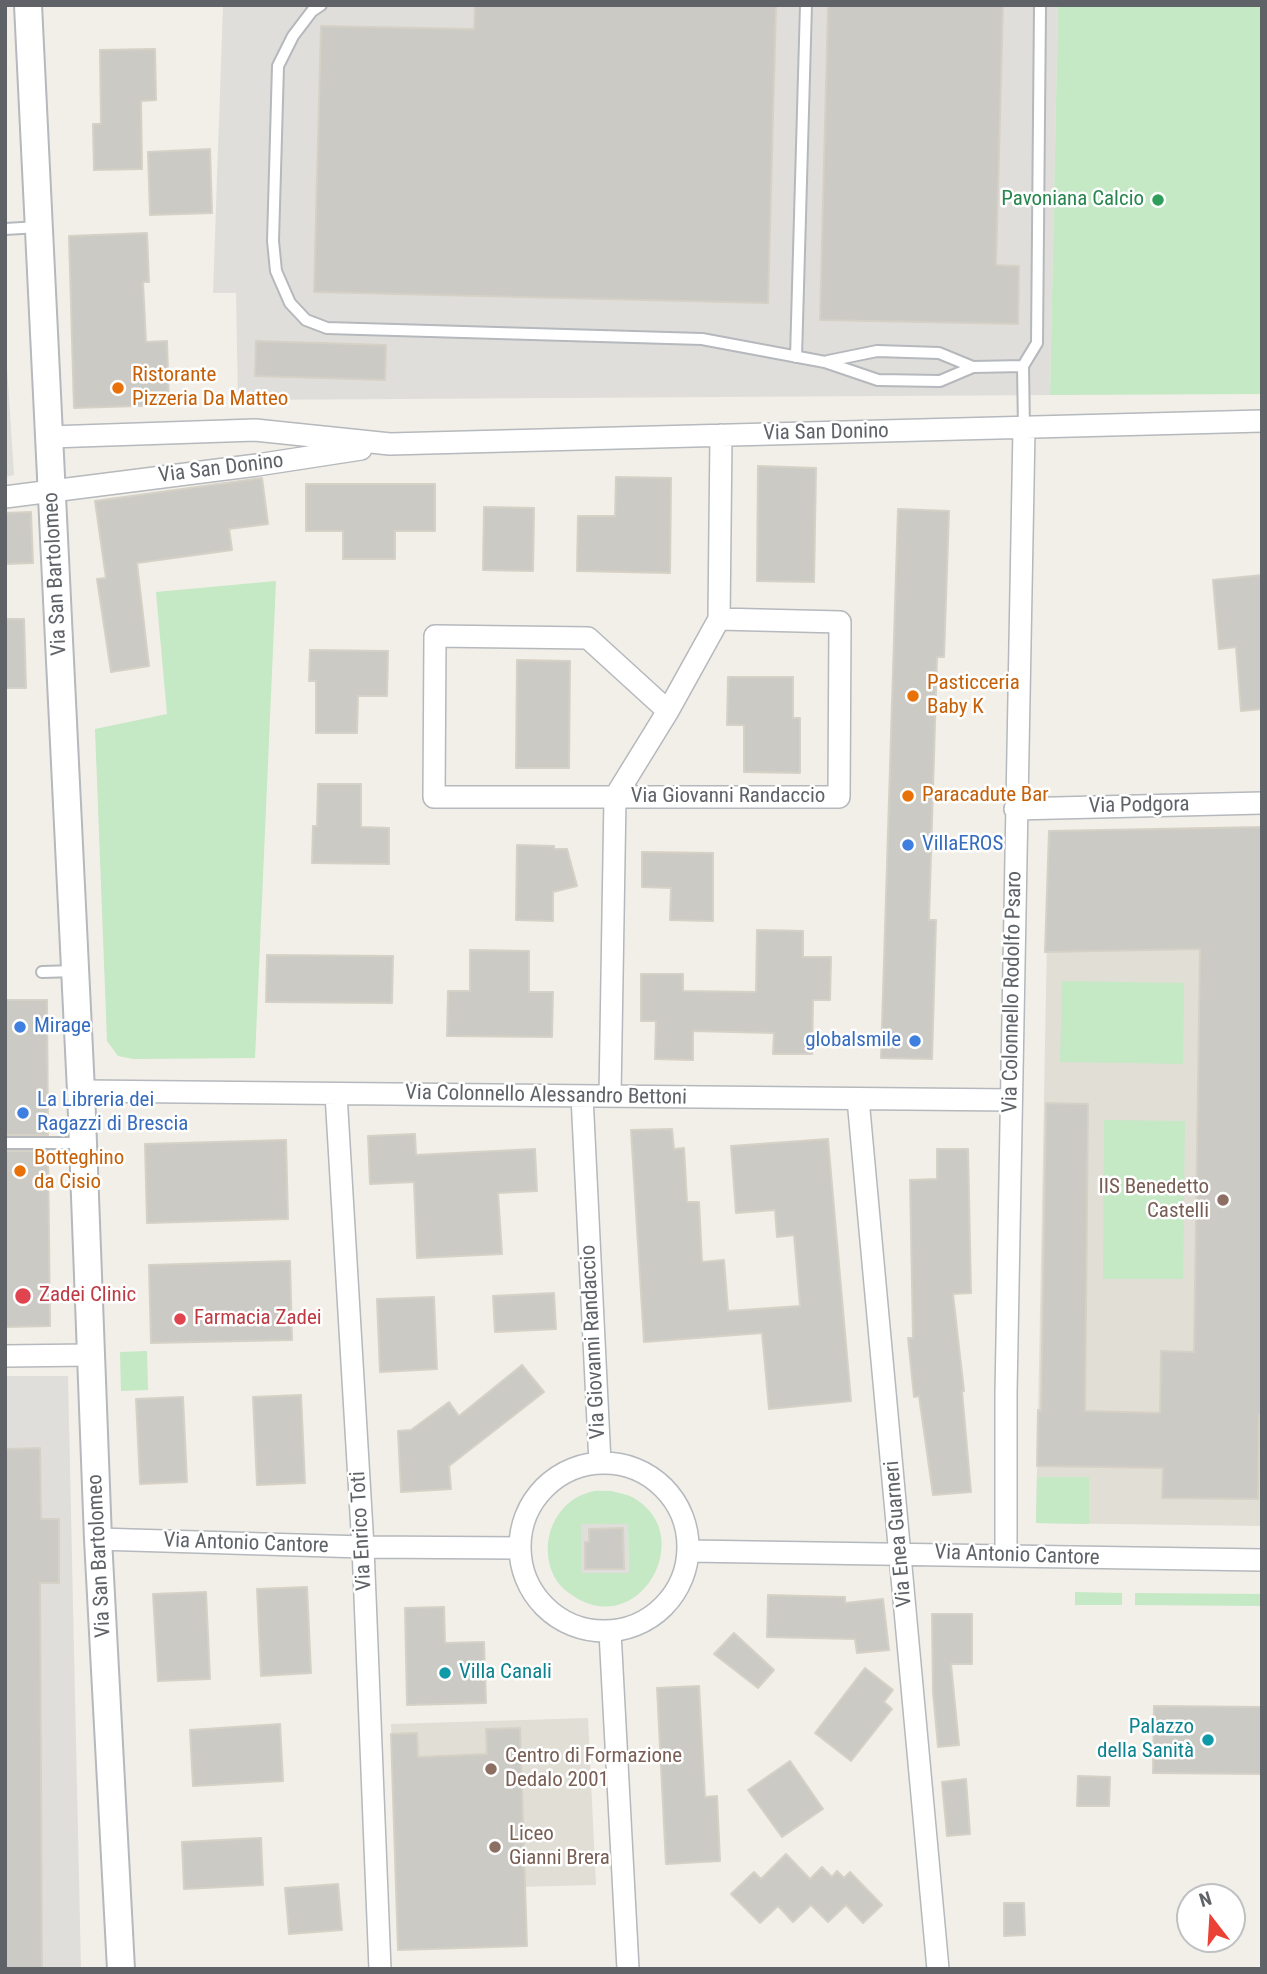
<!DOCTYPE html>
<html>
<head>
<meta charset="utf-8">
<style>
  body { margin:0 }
  #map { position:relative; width:1267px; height:1974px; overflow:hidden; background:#f1efe8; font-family:"Roboto Condensed",sans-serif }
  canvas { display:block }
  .frame { position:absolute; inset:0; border:7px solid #5f6368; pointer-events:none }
  .north { position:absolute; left:1176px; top:1883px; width:70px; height:70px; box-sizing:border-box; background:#fff; border:2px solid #bfc1c3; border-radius:50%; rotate:343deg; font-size:19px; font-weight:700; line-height:28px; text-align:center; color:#5f6368 }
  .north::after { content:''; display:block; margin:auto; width:24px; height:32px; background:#ea4335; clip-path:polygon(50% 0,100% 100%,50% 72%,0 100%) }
</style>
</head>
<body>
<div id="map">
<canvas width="1267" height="1974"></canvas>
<div class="frame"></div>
<div class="north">N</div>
</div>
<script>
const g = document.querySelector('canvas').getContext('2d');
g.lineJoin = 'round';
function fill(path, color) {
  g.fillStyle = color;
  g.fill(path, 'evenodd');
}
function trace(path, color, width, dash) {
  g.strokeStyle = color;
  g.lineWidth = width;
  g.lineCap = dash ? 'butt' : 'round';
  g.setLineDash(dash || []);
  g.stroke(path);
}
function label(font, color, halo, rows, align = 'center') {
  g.font = font + ' "Roboto Condensed",sans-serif';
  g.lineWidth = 5;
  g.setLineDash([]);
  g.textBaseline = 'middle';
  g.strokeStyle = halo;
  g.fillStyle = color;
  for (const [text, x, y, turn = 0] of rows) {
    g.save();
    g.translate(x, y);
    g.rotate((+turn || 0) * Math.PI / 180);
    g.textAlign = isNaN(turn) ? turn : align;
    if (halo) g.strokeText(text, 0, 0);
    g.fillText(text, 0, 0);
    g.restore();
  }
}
fill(new Path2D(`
  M 223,5 L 1058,5 L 1050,395 L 238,400 L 236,293 L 213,293 Z
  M 5,335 L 14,475 L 5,477 Z
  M 5,1376 L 68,1376 L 81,1969 L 5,1969 Z
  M 581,1524 L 628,1524 L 629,1573 L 581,1574 Z`), '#e0deda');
fill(new Path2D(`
  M 1262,827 L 1262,1526 L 1036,1523 L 1049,831 Z
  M 588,1718 L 596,1885 L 396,1890 L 391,1724 Z`), '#e1ded6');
fill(new Path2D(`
  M 1058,5 L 1262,5 L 1262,394 L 1050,395 Z
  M 276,581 L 255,1058 L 133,1059 L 118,1056 L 107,1041 L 95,729 L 167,714 L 156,592 Z
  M 1062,981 L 1184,983 L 1183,1064 L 1060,1062 Z
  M 1104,1120 L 1185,1121 L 1183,1279 L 1103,1279 Z
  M 147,1351 L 148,1390 L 121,1391 L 120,1352 Z
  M 1037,1477 L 1089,1477 L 1089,1524 L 1036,1523 Z
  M 611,1491 C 618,1493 626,1494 632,1497 C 697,1532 644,1633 580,1600 C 569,1594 558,1586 553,1574 C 539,1542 554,1502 590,1492 C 596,1490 604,1491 611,1491 ZM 581,1524 L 628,1524 L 629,1573 L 581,1573 Z
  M 1075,1592 L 1122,1593 L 1122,1605 L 1075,1605 Z
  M 1135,1593 L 1262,1594 L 1262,1606 L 1135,1605 Z`), '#c5e8c5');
const building = new Path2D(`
  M 475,5 L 776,5 L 768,303 L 314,292 L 321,26 L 474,29 Z
  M 828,5 L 1003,5 L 996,265 L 1019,266 L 1018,324 L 820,320 Z
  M 155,49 L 156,100 L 141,101 L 142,169 L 94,170 L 93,124 L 101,124 L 100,50 Z
  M 210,149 L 212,213 L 150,215 L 148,152 Z
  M 147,233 L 149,282 L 143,282 L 146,342 L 167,341 L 169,405 L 74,408 L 69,236 Z
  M 256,341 L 386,345 L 385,380 L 255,376 Z
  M 758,466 L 816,468 L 814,582 L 757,581 Z
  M 616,477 L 671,478 L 670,573 L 577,571 L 578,516 L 615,516 Z
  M 262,478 L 268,524 L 229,529 L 232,550 L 137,563 L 149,666 L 111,672 L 97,579 L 106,578 L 95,501 Z
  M 306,484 L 435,484 L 435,531 L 395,531 L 395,559 L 343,559 L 343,531 L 306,531 Z
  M 484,507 L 534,508 L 533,571 L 483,570 Z
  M 898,509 L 949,511 L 944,657 L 937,657 L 929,920 L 936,920 L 932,1059 L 881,1058 Z
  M 31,512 L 33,563 L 5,564 L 5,513 Z
  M 1262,575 L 1262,709 L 1241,711 L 1236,647 L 1219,649 L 1213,580 Z
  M 5,619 L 24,619 L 26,688 L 5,688 Z
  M 310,650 L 388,651 L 387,696 L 358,696 L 357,733 L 316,733 L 316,681 L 309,681 Z
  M 517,660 L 570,661 L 569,768 L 516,768 Z
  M 728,677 L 793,677 L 793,718 L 800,718 L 800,773 L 744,772 L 744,725 L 727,725 Z
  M 318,784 L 361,784 L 361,827 L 389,828 L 389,864 L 312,863 L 313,826 L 317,826 Z
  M 1262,827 L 1262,1415 L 1259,1415 L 1258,1499 L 1162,1498 L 1163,1468 L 1037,1466 L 1038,1410 L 1041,1411 L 1046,1103 L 1088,1104 L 1085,1411 L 1160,1413 L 1161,1351 L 1194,1352 L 1200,949 L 1045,952 L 1049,831 Z
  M 517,845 L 554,846 L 554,849 L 567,849 L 577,886 L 553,892 L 553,921 L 516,920 Z
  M 642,852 L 713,853 L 713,921 L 670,920 L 671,888 L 642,887 Z
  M 757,930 L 803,931 L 803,957 L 831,957 L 830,1000 L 813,1000 L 812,1054 L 773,1054 L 774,1033 L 693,1031 L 693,1060 L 655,1059 L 656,1021 L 641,1021 L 641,974 L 683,974 L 683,991 L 756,992 Z
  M 470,950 L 529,951 L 529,992 L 553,992 L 552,1037 L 447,1036 L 448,991 L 470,991 Z
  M 267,955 L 393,956 L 392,1003 L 266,1002 Z
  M 5,1000 L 47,1000 L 48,1135 L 5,1135 Z
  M 672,1129 L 674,1149 L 684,1148 L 687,1202 L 699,1202 L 702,1262 L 724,1260 L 728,1311 L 800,1306 L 794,1235 L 777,1237 L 775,1210 L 736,1213 L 731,1146 L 828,1139 L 851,1401 L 769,1409 L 762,1333 L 644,1342 L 631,1130 Z
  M 415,1134 L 416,1155 L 535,1149 L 537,1191 L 498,1193 L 502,1254 L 417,1258 L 414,1182 L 370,1184 L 368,1136 Z
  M 286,1140 L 288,1219 L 147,1223 L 145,1144 Z
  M 937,1149 L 968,1149 L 971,1293 L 953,1294 L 964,1391 L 962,1391 L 971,1492 L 933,1495 L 919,1396 L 914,1397 L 908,1338 L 913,1338 L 910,1180 L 937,1179 Z
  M 5,1151 L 48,1151 L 50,1326 L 5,1327 Z
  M 290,1261 L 292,1340 L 151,1343 L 149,1265 Z
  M 554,1293 L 556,1329 L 495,1332 L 493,1296 Z
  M 434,1297 L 437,1369 L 380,1372 L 377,1299 Z
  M 522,1365 L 544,1392 L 449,1466 L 451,1489 L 401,1492 L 398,1431 L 411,1430 L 449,1402 L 459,1416 Z
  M 301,1395 L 305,1483 L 257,1485 L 253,1397 Z
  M 183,1397 L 187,1482 L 140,1484 L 136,1399 Z
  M 40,1448 L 41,1519 L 59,1519 L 59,1583 L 40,1583 L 42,1969 L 5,1969 L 5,1449 Z
  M 623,1528 L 624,1569 L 585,1569 L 585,1542 L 589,1542 L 589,1529 Z
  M 307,1587 L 311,1673 L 261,1676 L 257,1589 Z
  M 206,1592 L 210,1679 L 158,1681 L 153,1594 Z
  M 768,1595 L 845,1597 L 845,1603 L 883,1599 L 889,1650 L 857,1653 L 855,1639 L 767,1637 Z
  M 444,1607 L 445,1643 L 484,1642 L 486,1703 L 407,1705 L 405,1608 Z
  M 932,1614 L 972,1614 L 972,1664 L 951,1664 L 959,1745 L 938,1747 L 933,1692 Z
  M 734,1633 L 774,1670 L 758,1688 L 714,1654 Z
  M 865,1668 L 893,1690 L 884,1702 L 892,1709 L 851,1761 L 815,1733 Z
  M 699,1686 L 705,1797 L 717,1796 L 720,1861 L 666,1864 L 657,1688 Z
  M 1154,1706 L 1262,1707 L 1262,1774 L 1153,1773 Z
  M 280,1724 L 283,1781 L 193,1786 L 190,1730 Z
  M 520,1728 L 527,1946 L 398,1950 L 391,1734 L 417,1733 L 418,1757 L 487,1754 L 486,1729 Z
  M 790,1761 L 823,1809 L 782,1837 L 748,1790 Z
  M 1078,1776 L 1110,1777 L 1109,1806 L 1077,1806 Z
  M 966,1779 L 970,1834 L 947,1836 L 942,1782 Z
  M 261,1838 L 263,1885 L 184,1889 L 182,1842 Z
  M 786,1854 L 810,1879 L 822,1867 L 832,1877 L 837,1871 L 844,1878 L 850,1872 L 882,1905 L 863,1923 L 846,1905 L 828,1922 L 811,1905 L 793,1922 L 778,1906 L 760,1923 L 731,1894 L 754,1872 L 761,1879 Z
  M 338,1884 L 342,1930 L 289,1934 L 285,1888 Z
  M 1004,1903 L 1024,1903 L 1025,1935 L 1004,1936 Z`);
fill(building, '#cccac5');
trace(building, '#d6d1c6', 2);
const service = new Path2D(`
  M 321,5 L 312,11 L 293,36 L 278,66 L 273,241 L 276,271 L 290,303 L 306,320 L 327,328 L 702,339 L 825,362 L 878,380 L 940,381 L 973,367 L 1023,366 L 1037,343 L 1040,5
  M 5,229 L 39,227
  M 796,357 L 806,5
  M 828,361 L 877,351 L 939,353 L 973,367
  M 1023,366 L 1024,429
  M 42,972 L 75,971
  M 5,1143 L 82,1143`);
const minor = new Path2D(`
  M 50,437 L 255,430 L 390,444 L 1262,421
  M 5,497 L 257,465 L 361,449
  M 668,711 L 588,638 L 435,636 L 434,797 L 839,797 L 840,622 L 719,619
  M 1015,809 L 1262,803
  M 81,1091 L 1011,1100
  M 336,1094 L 363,1547 L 380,1969
  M 582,1096 L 600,1463
  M 610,1096 L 615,797 L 668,711 L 719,619 L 721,435
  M 858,1099 L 938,1969
  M 5,1356 L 91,1355
  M520 1547a84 84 0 1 1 168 0a84 84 0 1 1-168 0Z
  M 98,1539 L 363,1547 L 520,1548
  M 689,1551 L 1262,1560
  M 1006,1555 L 1006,1393 L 1024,429
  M 610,1632 L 628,1969`);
const tertiary = new Path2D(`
  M 28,5 L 81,1091 L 98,1539 L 121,1969`);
trace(service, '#b5b8bc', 14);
trace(minor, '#b5b8bc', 24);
trace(tertiary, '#b5b8bc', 30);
trace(service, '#fff', 10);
trace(minor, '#fff', 21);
trace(tertiary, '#fff', 26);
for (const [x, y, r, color] of [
  [1158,200,7,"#2e9e5b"],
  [118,388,7,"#e8710a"],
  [913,696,7,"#e8710a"],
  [908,796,7,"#e8710a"],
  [908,845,7,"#3f7fe0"],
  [20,1027,7,"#3f7fe0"],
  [915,1041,7,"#3f7fe0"],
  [23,1113,7,"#3f7fe0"],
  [20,1171,7,"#e8710a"],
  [1223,1200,7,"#8d6e63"],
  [23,1296,9,"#e0444e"],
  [180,1319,7,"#e0444e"],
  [445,1673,7,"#0f9aa8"],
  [1208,1740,7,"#0f9aa8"],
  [491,1769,7,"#8d6e63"],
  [495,1847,7,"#8d6e63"]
]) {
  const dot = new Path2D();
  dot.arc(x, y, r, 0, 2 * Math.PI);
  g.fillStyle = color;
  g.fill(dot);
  trace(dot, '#fff', 2.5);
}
label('21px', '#27864d', '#fff', [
  ["Pavoniana Calcio",1144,200]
], 'right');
label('21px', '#c56008', '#fff', [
  ["Ristorante",132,376],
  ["Pizzeria Da Matteo",132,400],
  ["Pasticceria",927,684],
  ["Baby K",927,708],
  ["Paracadute Bar",922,796],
  ["Botteghino",34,1159],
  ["da Cisio",34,1183]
], 'left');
label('21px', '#5f6368', '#fff', [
  ["Via San Donino",826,433,-1],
  ["Via San Donino",221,469,-7],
  ["Via San Bartolomeo",56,574,-93],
  ["Via Giovanni Randaccio",728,797],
  ["Via Podgora",1139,806,-1],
  ["Via Colonnello Rodolfo Psaro",1013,992,-89],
  ["Via Colonnello Alessandro Bettoni",546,1096,1],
  ["Via Giovanni Randaccio",594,1342,-93],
  ["Via Enrico Toti",362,1531,-93],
  ["Via Enea Guarneri",899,1534,-95],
  ["Via Antonio Cantore",246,1544,2],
  ["Via San Bartolomeo",100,1556,-93],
  ["Via Antonio Cantore",1017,1556,2]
]);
label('21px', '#366cbe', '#fff', [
  ["VillaEROS",922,845],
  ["Mirage",34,1027],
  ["globalsmile",901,1041,"right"],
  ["La Libreria dei",37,1101],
  ["Ragazzi di Brescia",37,1125]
], 'left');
label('21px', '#785e54', '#fff', [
  ["IIS Benedetto",1209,1188,"right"],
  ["Castelli",1209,1212,"right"],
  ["Centro di Formazione",505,1757],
  ["Dedalo 2001",505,1781],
  ["Liceo",509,1835],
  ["Gianni Brera",509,1859]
], 'left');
label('21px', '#be3a42', '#fff', [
  ["Zadei Clinic",39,1296],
  ["Farmacia Zadei",194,1319]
], 'left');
label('21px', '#0d838f', '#fff', [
  ["Villa Canali",459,1673],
  ["Palazzo",1194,1728,"right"],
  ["della Sanità",1194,1752,"right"]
], 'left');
</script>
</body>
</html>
